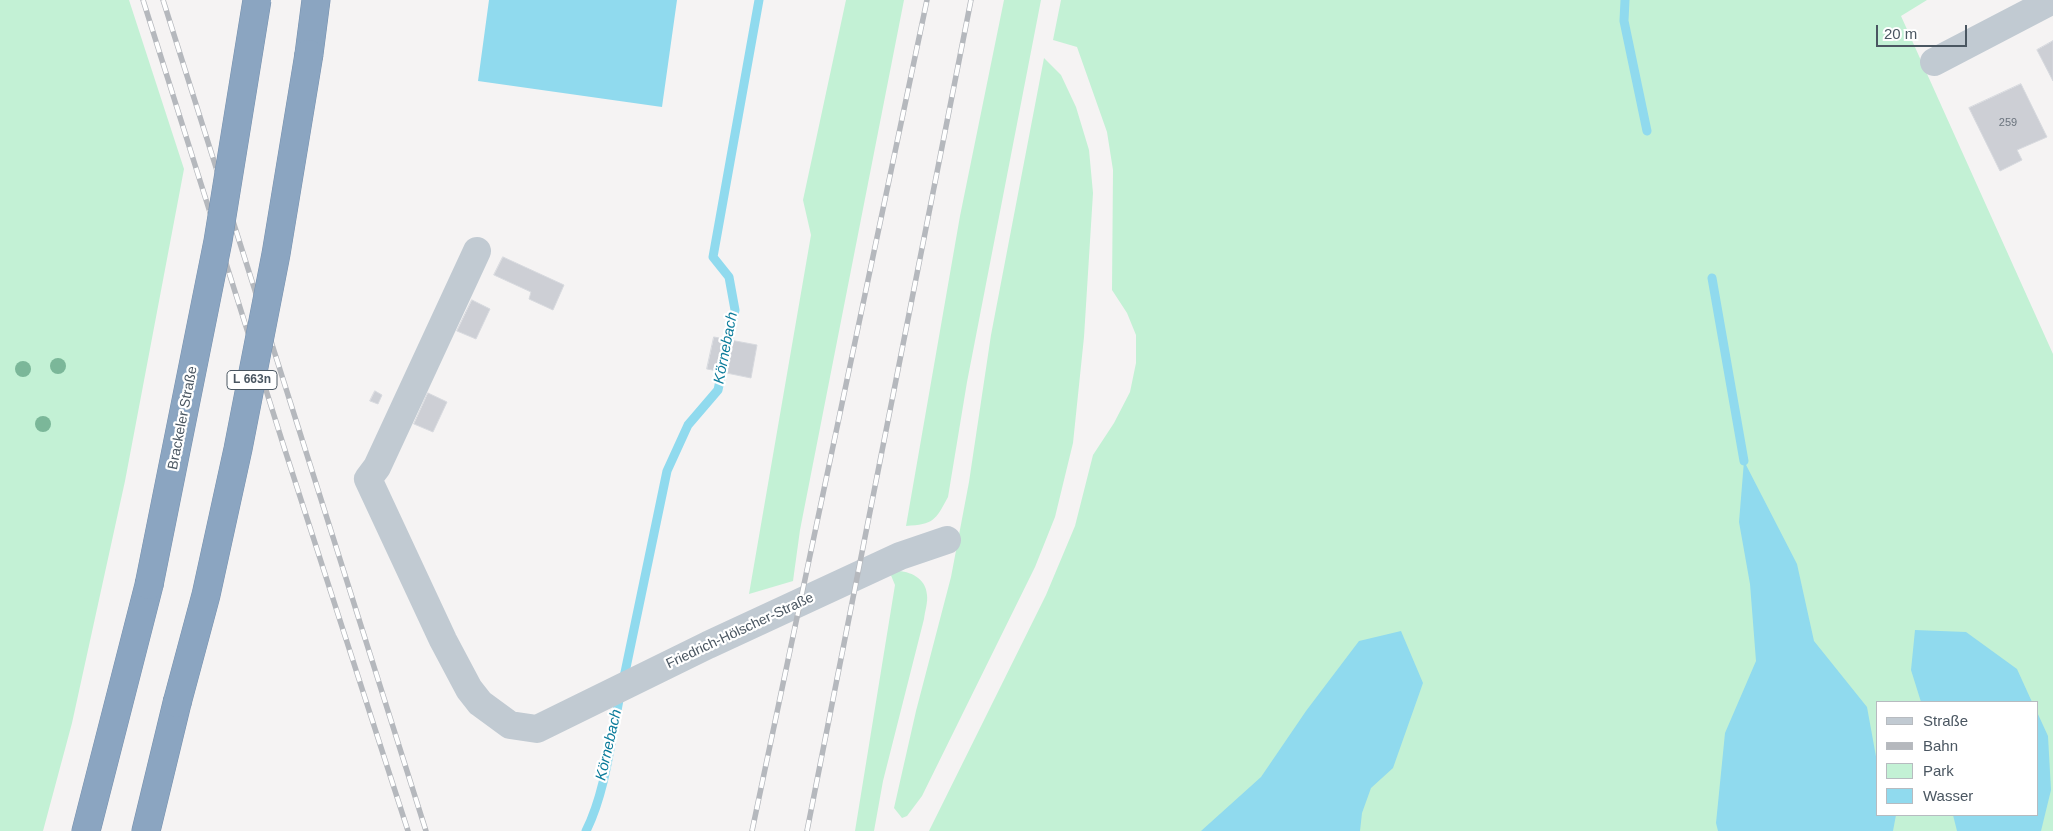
<!DOCTYPE html>
<html>
<head>
<meta charset="utf-8">
<style>
  body { margin:0 }
  #map { position:relative; width:2053px; height:831px; overflow:hidden; background:#f5f3f3; font-family:Arial,sans-serif }
  canvas { display:block }
  .legend { position:absolute; left:1876px; top:701px; width:162px; height:115px; box-sizing:border-box; background:#fff; border:1px solid #b7bbc0; margin:0; padding:6px 9px; list-style:none; font-size:15px; color:#4a5661 }
  .legend li { display:flex; align-items:center; gap:10px; height:25px }
  .legend b { width:25px; border:1px solid #b7bbc0 }
  .scale { position:absolute; left:1876px; top:25px; width:91px; height:22px; box-sizing:border-box; border:2px solid #4a5661; border-top:0; padding-left:6px; font-size:15px; line-height:18px; white-space:nowrap; color:#4a5661; -webkit-text-stroke:4px #fff; paint-order:stroke }
</style>
</head>
<body>
<div id="map">
<canvas width="2053" height="831"></canvas>
<ul class="legend">
<li><b style="height:6px;background:#c1cad2"></b>Straße</li>
<li><b style="height:6px;background:#b5b8bd"></b>Bahn</li>
<li><b style="height:14px;background:#c3f1d5"></b>Park</li>
<li><b style="height:14px;background:#90daee"></b>Wasser</li>
</ul>
<div class="scale">20 m</div>
</div>
<script>
const g = document.querySelector('canvas').getContext('2d');
g.lineJoin = 'round';
function fill(path, color) {
  g.fillStyle = color;
  g.fill(path, 'evenodd');
}
function trace(path, color, width, dash) {
  g.strokeStyle = color;
  g.lineWidth = width;
  g.lineCap = dash ? 'butt' : 'round';
  g.setLineDash(dash || []);
  g.stroke(path);
}
function label(font, color, halo, rows, align = 'center') {
  g.font = font + ' Arial,sans-serif';
  g.lineWidth = 4.5;
  g.setLineDash([]);
  g.textBaseline = 'middle';
  g.strokeStyle = halo;
  g.fillStyle = color;
  for (const [text, x, y, turn = 0] of rows) {
    g.save();
    g.translate(x, y);
    g.rotate((+turn || 0) * Math.PI / 180);
    g.textAlign = isNaN(turn) ? turn : align;
    if (halo) g.strokeText(text, 0, 0);
    g.fillText(text, 0, 0);
    g.restore();
  }
}
fill(new Path2D(`
  M 0,0 L 129,0 L 184,169 L 125,481 L 72,723 L 43,831 L 0,831 Z
  M 846,0 L 904,0 L 800,530 L 793,581 L 749,594 L 811,235 L 803,200 Z
  M 1004,0 L 1041,0 L 967,382 L 948,497 C 935,521 934,524 906,526 L 960,216 Z
  M 1061,0 L 1927,0 L 1901,16 L 2053,354 L 2053,831 L 929,831 L 1046,595 L 1075,526 L 1093,455 L 1114,423 L 1130,392 L 1136,363 L 1136,335 L 1127,313 L 1112,290 L 1113,170 L 1107,132 L 1077,47 L 1053,40 ZM 1877,702 L 2037,702 L 2037,815 L 1877,815 Z
  M 1044,58 L 1061,75 L 1076,107 L 1089,150 L 1093,193 L 1084,337 L 1073,443 L 1055,517 L 1035,567 L 922,796 L 907,816 L 902,818 L 894,808 L 916,711 L 951,577 L 969,482 L 991,335 Z
  M 896,571 C 910,571 926,578 927,595 C 928,602 925,611 924,619 L 883,781 L 874,831 L 855,831 L 895,585 L 890,573 Z`), '#c3f1d5');
fill(new Path2D(`
  M 489,0 L 677,0 L 662,107 L 478,81 Z
  M 1744,461 L 1797,564 L 1814,641 L 1867,707 L 1877,762 L 1877,815 L 1896,815 L 1893,831 L 1718,831 L 1716,823 L 1725,733 L 1756,661 L 1750,584 L 1739,522 Z
  M 1915,630 L 1966,632 L 2017,669 L 2032,702 L 1921,702 L 1911,670 Z
  M 1401,631 L 1423,683 L 1393,768 L 1371,788 L 1362,813 L 1360,831 L 1201,831 L 1261,777 L 1306,711 L 1359,641 Z
  M 2037,712 L 2048,736 L 2051,790 L 2041,831 L 1957,831 L 1953,815 L 2037,815 Z`), '#90daee');
trace(new Path2D(`
  M 1625,0 L 1624,21 L 1647,131
  M 1712,278 L 1744,461
  M 623,682 L 667,471 L 688,425 L 718,390 L 735,310 L 729,277 L 713,257 L 759,0
  M 586,831 C 606,791 611,738 620,695`), '#90daee', 9);
const building = new Path2D(`
  M 2053,41 L 2053,81 L 2037,50 Z
  M 2021,84 L 2047,137 L 2017,150 L 2022,160 L 2000,171 L 1969,108 Z
  M 503,257 L 564,285 L 553,310 L 529,299 L 531,292 L 494,275 Z
  M 472,300 L 490,309 L 476,339 L 457,331 Z
  M 714,337 L 757,345 L 751,378 L 707,369 Z
  M 375,391 L 382,395 L 378,404 L 370,401 Z
  M 428,393 L 447,402 L 433,432 L 414,424 Z`);
fill(building, '#cdcfd5');
trace(building, '#d7d9de', 1);
const highway = new Path2D(`
  M 309,54 L 316,0
  M 86,831 L 149,585
  M 146,831 L 177,703`);
trace(highway, '#7690ad', 29);
trace(new Path2D(`
  M 1934,62 L 2053,0
  M 477,251 L 377,467 L 368,479 L 443,640 L 469,689 L 480,703 L 510,725 L 537,729 L 708,645 L 900,556 L 947,540`), '#c1cad2', 28);
trace(highway, '#8ba5c1', 28);
const rail = new Path2D(`
  M 143,0 L 284,447 L 408,831
  M 163,0 L 426,831
  M 752,831 L 927,0
  M 807,831 L 971,0`);
trace(rail, '#b5b8bd', 5.5);
trace(rail, '#fff', 4, [11]);
const highwayBridge = new Path2D(`
  M 149,585 L 218,241 L 257,0
  M 177,703 L 206,595 L 238,449 L 276,254 L 309,54`);
trace(highwayBridge, '#7690ad', 29, []);
trace(highwayBridge, '#8ba5c1', 28);
g.fillStyle = '#7bb799';
for (const [x, y] of [
  [58,366],
  [23,369],
  [43,424]
]) {
  g.beginPath();
  g.arc(x, y, 8, 0, 2 * Math.PI);
  g.fill();
}
label('11px', '#6b747e', null, [
  ["259",2008,123]
]);
for (const [x, y, w] of [
  [252,380,50]
]) {
  const box = new Path2D();
  box.roundRect(x - w / 2, y - 9.5, w, 19, 4);
  g.fillStyle = '#fff';
  g.fill(box);
  trace(box, '#4a5661', 1);
}
label('bold 12px', '#4a5661', null, [
  ["L 663n",252,380]
]);
label('14px', '#4a5661', '#fff', [
  ["Brackeler Straße",183,418,-79],
  ["Friedrich-Hölscher-Straße",740,631,-25]
]);
label('italic 15px', '#0c7c9b', '#fff', [
  ["Körnebach",726,348,-79],
  ["Körnebach",609,745,-77]
]);
</script>
</body>
</html>
